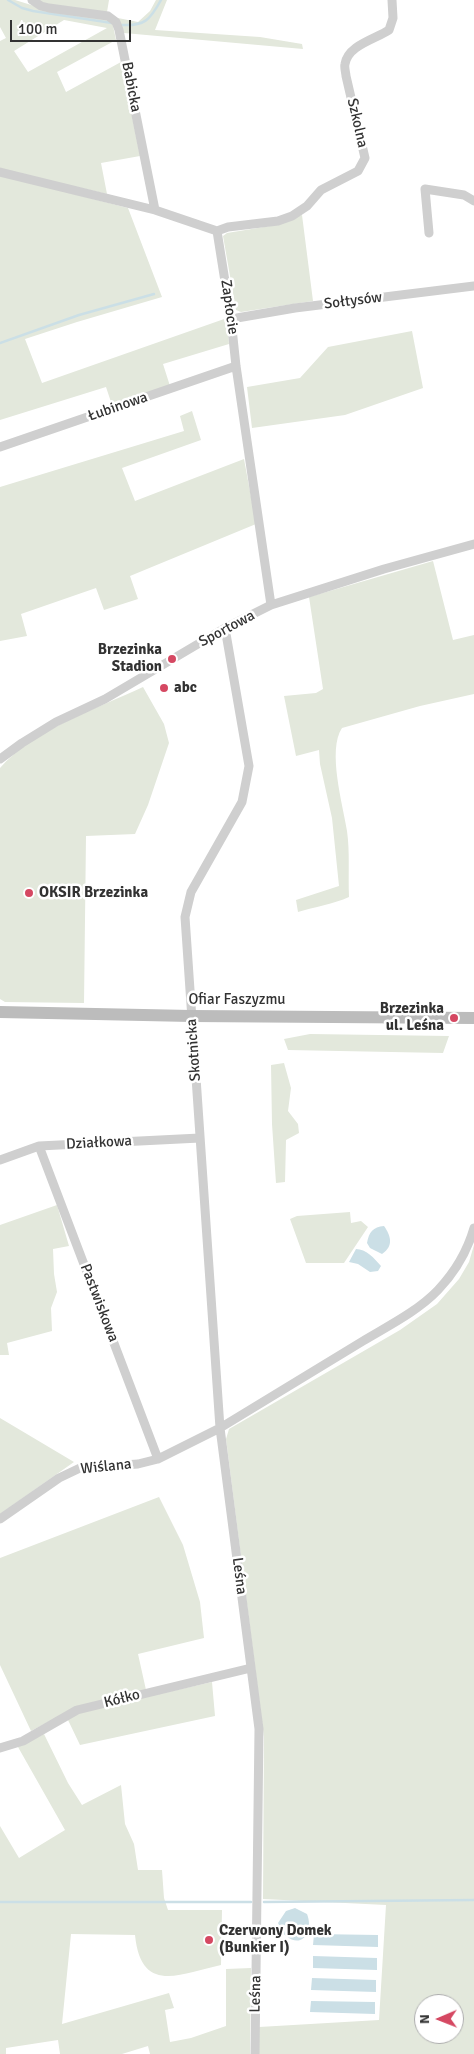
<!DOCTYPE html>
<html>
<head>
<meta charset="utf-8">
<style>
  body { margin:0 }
  #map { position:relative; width:474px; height:2054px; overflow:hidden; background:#fff; font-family:Signika,sans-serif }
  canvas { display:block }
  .north { position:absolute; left:414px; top:1994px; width:50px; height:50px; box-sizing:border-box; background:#fff; border:1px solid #adadad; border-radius:50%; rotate:269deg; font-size:14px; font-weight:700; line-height:20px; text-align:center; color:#323232 }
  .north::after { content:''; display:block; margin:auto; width:18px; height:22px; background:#d54862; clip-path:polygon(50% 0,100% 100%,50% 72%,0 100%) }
  .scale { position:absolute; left:10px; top:20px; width:121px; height:22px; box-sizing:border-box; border:2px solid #323232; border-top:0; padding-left:6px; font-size:15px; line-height:18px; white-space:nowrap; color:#323232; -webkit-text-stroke:4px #fff; paint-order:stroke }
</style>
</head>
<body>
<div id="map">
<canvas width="474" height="2054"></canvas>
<div class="north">N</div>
<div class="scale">100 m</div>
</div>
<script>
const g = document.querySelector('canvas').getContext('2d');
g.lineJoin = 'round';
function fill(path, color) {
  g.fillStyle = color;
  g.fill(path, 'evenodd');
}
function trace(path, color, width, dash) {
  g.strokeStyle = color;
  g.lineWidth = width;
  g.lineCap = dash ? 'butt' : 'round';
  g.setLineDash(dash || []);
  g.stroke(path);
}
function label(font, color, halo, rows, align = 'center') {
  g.font = font + ' Signika,sans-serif';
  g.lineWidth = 5;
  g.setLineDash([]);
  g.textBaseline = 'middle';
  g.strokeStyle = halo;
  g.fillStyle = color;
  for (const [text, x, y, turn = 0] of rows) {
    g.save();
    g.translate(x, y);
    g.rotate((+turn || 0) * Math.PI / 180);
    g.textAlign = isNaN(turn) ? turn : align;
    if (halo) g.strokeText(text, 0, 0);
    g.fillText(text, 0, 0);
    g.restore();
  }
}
fill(new Path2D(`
  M 0,0 L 15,0 L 41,8 L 112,21 L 116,40 L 57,72 L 66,92 L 121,62 L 140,156 L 101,163 L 107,194 L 0,169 L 0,41 L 6,38 L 0,27 ZM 64,20 L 107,28 L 28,72 L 14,51 Z
  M 36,0 L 109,0 L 107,12 L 41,4 Z
  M 156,0 L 167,0 L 155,30 L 260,37 L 302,44 L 303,49 L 124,33 L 118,18 L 138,22 L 150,11 Z
  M 0,175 L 128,208 L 162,297 L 77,322 L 25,339 L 42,383 L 227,318 L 229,344 L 163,364 L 170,386 L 112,405 L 106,387 L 0,420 Z
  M 302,215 L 313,301 L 241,312 L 236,310 L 223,236 L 227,233 L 270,226 Z
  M 412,331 L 423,388 L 345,415 L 252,428 L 247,387 L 300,378 L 328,347 Z
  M 192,411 L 201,440 L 122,468 L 135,501 L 244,459 L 256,524 L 130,576 L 138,599 L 104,610 L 96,588 L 21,614 L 27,636 L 0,641 L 0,487 L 184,431 L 180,416 Z
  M 433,561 L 453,640 L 474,635 L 474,694 L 420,706 L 342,728 C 327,750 343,805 347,831 C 350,852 348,875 349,897 C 334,904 314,907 298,912 L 296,900 L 339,886 L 332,818 L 320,764 L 319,750 L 296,756 L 284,696 L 316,693 L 323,689 L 309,597 Z
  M 143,687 L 164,724 L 169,743 L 148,805 L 135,834 L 86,836 L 84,1003 L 5,1002 L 0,999 L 0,768 C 33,730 98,708 143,687 Z
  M 310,1034 L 449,1036 L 443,1053 L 288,1050 L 284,1039 Z
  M 284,1063 L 291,1088 L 288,1111 L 298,1124 L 299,1133 L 286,1140 L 285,1182 L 276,1183 L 272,1124 L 271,1065 Z
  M 57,1205 L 69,1246 L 53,1249 L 54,1274 L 57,1292 L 51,1308 L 52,1331 L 7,1343 L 9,1355 L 0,1355 L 0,1225 Z
  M 350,1212 L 351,1223 L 361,1221 L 368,1227 L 344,1263 L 306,1263 L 290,1219 L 297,1216 Z
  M 474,1245 L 474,2054 L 258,2054 L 259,2027 L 379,2020 L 386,1905 L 263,1899 L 264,1737 L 226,1439 L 229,1429 L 400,1330 L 437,1304 L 459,1279 L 469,1262 ZM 424,2004 L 454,2004 L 454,2034 L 424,2034 Z
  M 0,1418 L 74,1462 L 0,1514 Z
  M 159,1497 L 183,1545 L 200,1602 L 204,1638 L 138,1654 L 146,1690 L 76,1707 L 31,1731 L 0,1665 L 0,1558 Z
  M 212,1682 L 215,1716 L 80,1745 L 68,1720 L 80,1712 Z
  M 44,1734 L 68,1783 L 82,1805 L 121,1785 L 125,1824 L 134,1844 L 138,1870 L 162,1870 L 164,1898 L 168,1910 L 222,1910 L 221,1965 C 180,1974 141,1995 135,1935 L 71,1934 L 62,2024 L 169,1993 L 174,2008 L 165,2010 L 170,2042 L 191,2038 L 226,2026 L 226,1969 L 251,1968 L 250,2054 L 150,2054 L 148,2046 L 122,2054 L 60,2054 L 58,2040 L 6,2048 L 6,2054 L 0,2054 L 0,1826 L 19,1858 L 65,1830 L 18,1747 Z`), '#e3e8dc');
fill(new Path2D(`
  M 384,1226 C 391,1236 394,1246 382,1254 L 370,1248 L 367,1243 C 369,1232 373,1227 384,1226 Z
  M 356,1249 C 366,1249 374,1258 381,1266 L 378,1271 L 370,1272 L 358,1264 L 349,1262 Z
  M 295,1908 L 307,1914 C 314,1932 302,1949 286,1936 C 282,1933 280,1927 278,1923 L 286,1911 Z
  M 314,1934 L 378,1935 L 378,1947 L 313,1945 Z
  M 313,1956 L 377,1958 L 377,1970 L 313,1968 Z
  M 312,1978 L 376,1980 L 376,1992 L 311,1990 Z
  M 311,2001 L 375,2002 L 375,2014 L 310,2012 Z`), '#cbdfe6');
trace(new Path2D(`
  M 8,0 L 22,8 L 33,11 L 112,23
  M 122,25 C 145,26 150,20 161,0
  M 0,343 L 79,315 L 154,294
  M 0,1902 L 251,1902
  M 264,1902 L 474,1900`), '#cbdfe6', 2.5);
trace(new Path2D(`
  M 32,0 L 41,6 L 49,8 L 108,16 L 116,22 L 119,30 L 155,210
  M 0,172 L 155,210 L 217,231
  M 217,231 L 231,319 L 236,366 L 271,605
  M 217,231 L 228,227 L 278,221 L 292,216 L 307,206 L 321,190 L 358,171 L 365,158 L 346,76 C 346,73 344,68 345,64 C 348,45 376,39 389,30 L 393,18 L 392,0
  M 429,233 L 425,189 L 464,195 L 474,201
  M 231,319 L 295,308 L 474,286
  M 0,447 L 236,366
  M 0,759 L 22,743 L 56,722 L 105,699 L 225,628 L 271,605 L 384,569 L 474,544
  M 39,1146 L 158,1459
  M 0,1160 L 39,1146 L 200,1138
  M 0,1519 L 59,1478 L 80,1468 L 138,1464 L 158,1459 L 220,1428 L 185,917 L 191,892 L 242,802 L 249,766 L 225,628
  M 0,1748 L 23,1741 L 77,1710 L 251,1668
  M 255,2054 L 259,1729 L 220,1428 C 267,1399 315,1370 363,1341 C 388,1326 418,1311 438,1290 C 455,1272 467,1252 474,1228`), '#cfcfcf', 9);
trace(new Path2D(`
  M 0,1012 L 191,1016 L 474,1018`), '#bcbcbc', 12);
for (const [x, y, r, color] of [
  [172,659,5,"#d54862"],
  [164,688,5,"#d54862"],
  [29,893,5,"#d54862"],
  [454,1018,5,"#d54862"],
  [209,1940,5,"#d54862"]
]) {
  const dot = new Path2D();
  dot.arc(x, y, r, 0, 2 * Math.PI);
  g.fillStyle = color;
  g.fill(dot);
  trace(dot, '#fff', 2);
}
label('15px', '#323232', '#fff', [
  ["Babicka",131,87,79],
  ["Szkolna",357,123,77],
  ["Sołtysów",353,301,-7],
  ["Zapłocie",229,307,82],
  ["Łubinowa",118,407,-19],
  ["Sportowa",227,629,-28],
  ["Ofiar Faszyzmu",237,1000],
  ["Skotnicka",194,1050,-94],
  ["Działkowa",99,1143,-3],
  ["Pastwiskowa",99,1303,69],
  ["Wiślana",106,1467,-6],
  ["Leśna",239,1576,83],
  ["Kółko",122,1699,-14],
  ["Leśna",256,1994,-89]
]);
label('bold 15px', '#323232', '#fff', [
  ["Brzezinka",162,650,"right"],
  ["Stadion",162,667,"right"],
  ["abc",174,688],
  ["OKSIR Brzezinka",39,893],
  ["Brzezinka",444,1009,"right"],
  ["ul. Leśna",444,1026,"right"],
  ["Czerwony Domek",219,1931],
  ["(Bunkier I)",219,1948]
], 'left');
</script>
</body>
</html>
